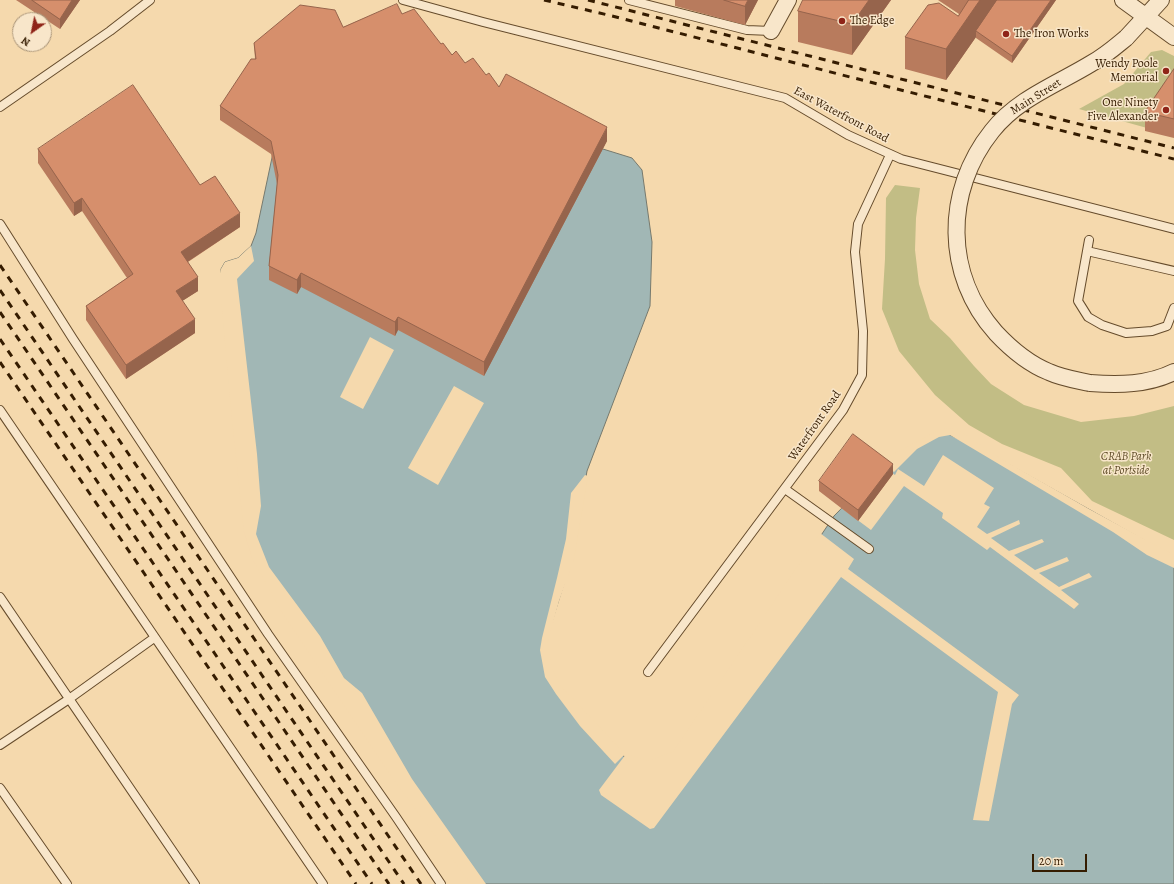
<!DOCTYPE html>
<html>
<head>
<meta charset="utf-8">
<style>
  body { margin:0 }
  #map { position:relative; width:1174px; height:884px; overflow:hidden; background:#f5d9ad; font-family:Alegreya,serif }
  canvas { display:block }
  .north { position:absolute; left:12px; top:12px; width:40px; height:40px; box-sizing:border-box; background:#f8e6ca; border:1px solid #aa9579; border-radius:50%; rotate:213deg; font-size:11px; font-weight:700; line-height:16px; text-align:center; color:#351c00 }
  .north::after { content:''; display:block; margin:auto; width:14px; height:18px; background:#8f2418; clip-path:polygon(50% 0,100% 100%,50% 72%,0 100%) }
  .scale { position:absolute; left:1032px; top:854px; width:55px; height:18px; box-sizing:border-box; border:2px solid #351c00; border-top:0; padding-left:5px; font-size:12px; line-height:14px; white-space:nowrap; color:#351c00; -webkit-text-stroke:3px #f8e6ca; paint-order:stroke }
</style>
</head>
<body>
<div id="map">
<canvas width="1174" height="884"></canvas>
<div class="north">N</div>
<div class="scale">20 m</div>
</div>
<script>
const g = document.querySelector('canvas').getContext('2d');
g.lineJoin = 'round';
function fill(path, color) {
  g.fillStyle = color;
  g.fill(path, 'evenodd');
}
function trace(path, color, width, dash) {
  g.strokeStyle = color;
  g.lineWidth = width;
  g.lineCap = dash ? 'butt' : 'round';
  g.setLineDash(dash || []);
  g.stroke(path);
}
function label(font, color, halo, rows, align = 'center') {
  g.font = font + ' Alegreya,serif';
  g.lineWidth = 3;
  g.setLineDash([]);
  g.textBaseline = 'middle';
  g.strokeStyle = halo;
  g.fillStyle = color;
  for (const [text, x, y, turn = 0] of rows) {
    g.save();
    g.translate(x, y);
    g.rotate((+turn || 0) * Math.PI / 180);
    g.textAlign = isNaN(turn) ? turn : align;
    if (halo) g.strokeText(text, 0, 0);
    g.fillText(text, 0, 0);
    g.restore();
  }
}
fill(new Path2D(`
  M 1162,50 L 1174,56 L 1174,88 L 1147,128 L 1079,109 L 1124,84 L 1151,52 Z
  M 895,185 L 920,188 L 916,218 L 915,250 L 919,284 L 930,319 L 950,338 L 974,366 L 991,384 L 1024,405 L 1081,422 L 1134,416 L 1174,406 L 1174,540 L 1092,501 L 1061,468 L 1002,444 L 969,425 L 935,395 L 899,351 L 882,309 L 885,259 L 886,198 Z`), '#c2bd85');
const water = new Path2D(`
  M 325,63 L 632,158 L 642,170 L 652,242 L 650,306 L 587,471 L 572,558 L 545,644 L 550,669 L 558,686 L 623,756 L 647,763 L 674,754 L 834,516 L 891,458 L 942,431 L 994,456 L 1174,557 L 1174,884 L 473,884 L 253,557 L 221,269 L 225,262 L 238,258 L 251,246 L 256,233 L 280,120 Z`);
fill(water, '#a1b7b5');
trace(water, '#76796d', 1);
fill(new Path2D(`
  M 251,246 L 254,261 L 237,279 L 257,454 L 261,506 L 256,534 L 269,567 L 320,636 L 344,678 L 362,693 L 412,779 L 486,884 L 471,884 L 391,776 L 281,611 L 252,558 L 244,532 L 231,410 L 221,298 L 221,269 L 225,262 L 238,258 Z
  M 370,337 L 394,350 L 363,409 L 340,397 Z
  M 454,386 L 484,403 L 438,485 L 408,468 Z
  M 956,428 L 995,455 L 1089,509 L 1174,555 L 1174,568 L 1147,555 L 1113,532 L 950,435 L 939,437 L 917,449 L 894,472 L 883,463 L 890,456 L 941,429 Z
  M 943,455 L 994,488 L 984,504 L 990,507 L 977,527 L 987,534 L 1019,520 L 1020,524 L 991,538 L 1009,551 L 1042,539 L 1044,542 L 1014,555 L 1035,570 L 1067,557 L 1069,561 L 1039,573 L 1059,587 L 1089,573 L 1092,577 L 1061,590 L 1079,604 L 1074,609 L 990,547 L 987,550 L 942,518 L 943,513 L 904,486 L 871,530 L 840,507 L 881,465 L 895,475 L 898,469 L 924,486 Z
  M 585,475 L 588,476 L 574,559 L 559,601 L 547,644 L 552,669 L 560,685 L 625,754 L 615,764 L 580,726 L 556,694 L 545,677 L 540,650 L 542,638 L 557,578 L 566,539 L 571,493 Z
  M 820,533 L 854,559 L 848,569 L 1019,695 L 1012,704 L 989,821 L 973,820 L 998,692 L 841,577 L 654,828 L 650,829 L 601,795 L 599,790 L 626,754 L 647,761 L 673,752 Z`), '#f5d9ad');
const lane = new Path2D(`
  M 403,0 L 483,22 L 785,98 L 848,135 L 901,159 L 1174,229
  M 629,0 L 747,30 L 771,31
  M 0,107 L 110,31 L 150,0
  M 0,224 L 73,339 L 268,634 L 396,817 L 441,884
  M 1089,240 L 1078,301 L 1088,317 L 1102,325 L 1126,333 L 1152,331 L 1167,326 L 1174,308
  M 1087,251 L 1174,271
  M 0,410 L 323,884
  M 785,489 L 869,549
  M 0,597 L 195,884
  M 648,672 L 843,410 L 862,375 L 863,331 L 855,252 L 858,224 L 890,155
  M 0,745 L 69,699 L 154,638
  M 0,788 L 67,884`);
const street = new Path2D(`
  M 1123,0 L 1174,37
  M 771,31 L 788,0
  M 1126,38 L 1161,0
  M 1090,383 C 1119,385 1148,385 1174,372`);
trace(lane, '#654b2b', 10);
trace(street, '#654b2b', 18);
trace(lane, '#f8e6ca', 8);
trace(street, '#f8e6ca', 16);
trace(new Path2D(`
  M 544,0 L 608,15 L 897,89 L 1174,159
  M 588,0 L 1174,148
  M 0,265 L 421,884
  M 0,290 L 404,884
  M 0,312 L 389,884
  M 0,339 L 372,884
  M 0,362 L 356,884`), '#351c00', 3, [7, 7]);
const streetBridge = new Path2D(`
  M 1090,383 C 1076,380 1062,378 1049,372 C 1029,364 1011,349 996,333 C 944,275 944,191 992,131 C 1018,98 1058,84 1092,63 C 1105,56 1115,47 1126,38`);
trace(streetBridge, '#654b2b', 18, []);
trace(streetBridge, '#f8e6ca', 16);
fill(new Path2D(`
  M 16,0 L 80,0 L 60,29 Z
  M 675,0 L 758,0 L 745,25 L 675,6 Z
  M 803,0 L 891,0 L 852,55 L 798,42 L 798,11 Z
  M 938,0 L 1056,0 L 1012,63 L 976,38 L 976,37 L 946,80 L 905,69 L 905,37 L 958,16 L 959,14 Z
  M 402,14 L 441,44 L 452,55 L 465,63 L 486,75 L 499,87 L 607,141 L 484,376 L 398,330 L 395,336 L 301,287 L 297,294 L 269,280 L 269,266 L 277,184 L 271,154 L 220,120 L 220,106 L 255,59 L 254,43 L 343,27 Z
  M 1174,69 L 1174,138 L 1145,131 L 1145,112 Z
  M 38,149 L 200,185 L 240,227 L 188,262 L 198,291 L 182,301 L 195,333 L 126,379 L 86,320 L 86,306 L 127,278 L 82,211 L 74,216 L 38,163 Z
  M 893,474 L 858,521 L 819,491 L 819,481 Z`), '#b87b5d');
fill(new Path2D(`
  M 72,0 L 80,0 L 60,29 L 60,19 Z
  M 748,0 L 758,0 L 745,25 L 745,6 Z
  M 869,0 L 891,0 L 852,55 L 852,24 Z
  M 980,0 L 1002,0 L 976,31 L 976,37 L 946,80 L 946,49 Z
  M 1051,0 L 1056,0 L 1012,63 L 1012,56 Z
  M 607,127 L 607,141 L 484,376 L 484,362 Z
  M 82,198 L 82,211 L 74,216 L 74,203 Z
  M 240,213 L 240,227 L 181,266 L 181,252 Z
  M 301,273 L 301,287 L 297,294 L 297,280 Z
  M 198,277 L 198,291 L 176,305 L 176,291 Z
  M 398,317 L 398,330 L 395,336 L 395,322 Z
  M 195,319 L 195,333 L 126,379 L 126,365 Z
  M 893,464 L 893,474 L 858,521 L 858,510 Z`), '#96644c');
const building = new Path2D(`
  M 32,0 L 72,0 L 60,19 Z
  M 724,0 L 748,0 L 745,6 Z
  M 803,0 L 869,0 L 852,24 L 798,11 Z
  M 969,0 L 980,0 L 946,49 L 905,37 L 928,5 L 939,3 L 958,16 Z
  M 997,0 L 1051,0 L 1012,56 L 976,31 Z
  M 397,4 L 402,14 L 414,9 L 441,44 L 443,43 L 452,55 L 456,51 L 465,63 L 473,58 L 486,75 L 489,73 L 499,87 L 506,74 L 607,127 L 484,362 L 398,317 L 395,322 L 301,273 L 297,280 L 269,266 L 278,175 L 271,141 L 220,106 L 251,59 L 256,59 L 254,43 L 300,5 L 335,10 L 343,27 Z
  M 1174,69 L 1174,119 L 1145,112 Z
  M 133,85 L 200,185 L 215,176 L 240,213 L 181,252 L 198,277 L 176,291 L 195,319 L 126,365 L 86,306 L 133,274 L 82,198 L 74,203 L 38,149 Z
  M 853,434 L 893,464 L 858,510 L 819,481 Z`);
fill(building, '#d68f6c');
trace(building, '#96644c', 1);
for (const [x, y, r, color] of [
  [842,21,4,"#8f2418"],
  [1006,34,4,"#8f2418"],
  [1166,71,4,"#8f2418"],
  [1166,110,4,"#8f2418"]
]) {
  const dot = new Path2D();
  dot.arc(x, y, r, 0, 2 * Math.PI);
  g.fillStyle = color;
  g.fill(dot);
  trace(dot, '#f8e6ca', 1.5);
}
label('12px', '#351c00', '#f8e6ca', [
  ["The Edge",850,21],
  ["The Iron Works",1014,34],
  ["Wendy Poole",1158,64,"right"],
  ["Memorial",1158,78,"right"],
  ["One Ninety",1158,103,"right"],
  ["Five Alexander",1158,117,"right"]
], 'left');
label('12px', '#351c00', '#f8e6ca', [
  ["Main Street",1036,97,-32],
  ["East Waterfront Road",841,115,28],
  ["Waterfront Road",815,426,-55]
]);
label('italic 12px', '#5f4c28', '#f8e6ca', [
  ["CRAB Park",1126,457],
  ["at Portside",1126,471]
]);
</script>
</body>
</html>
